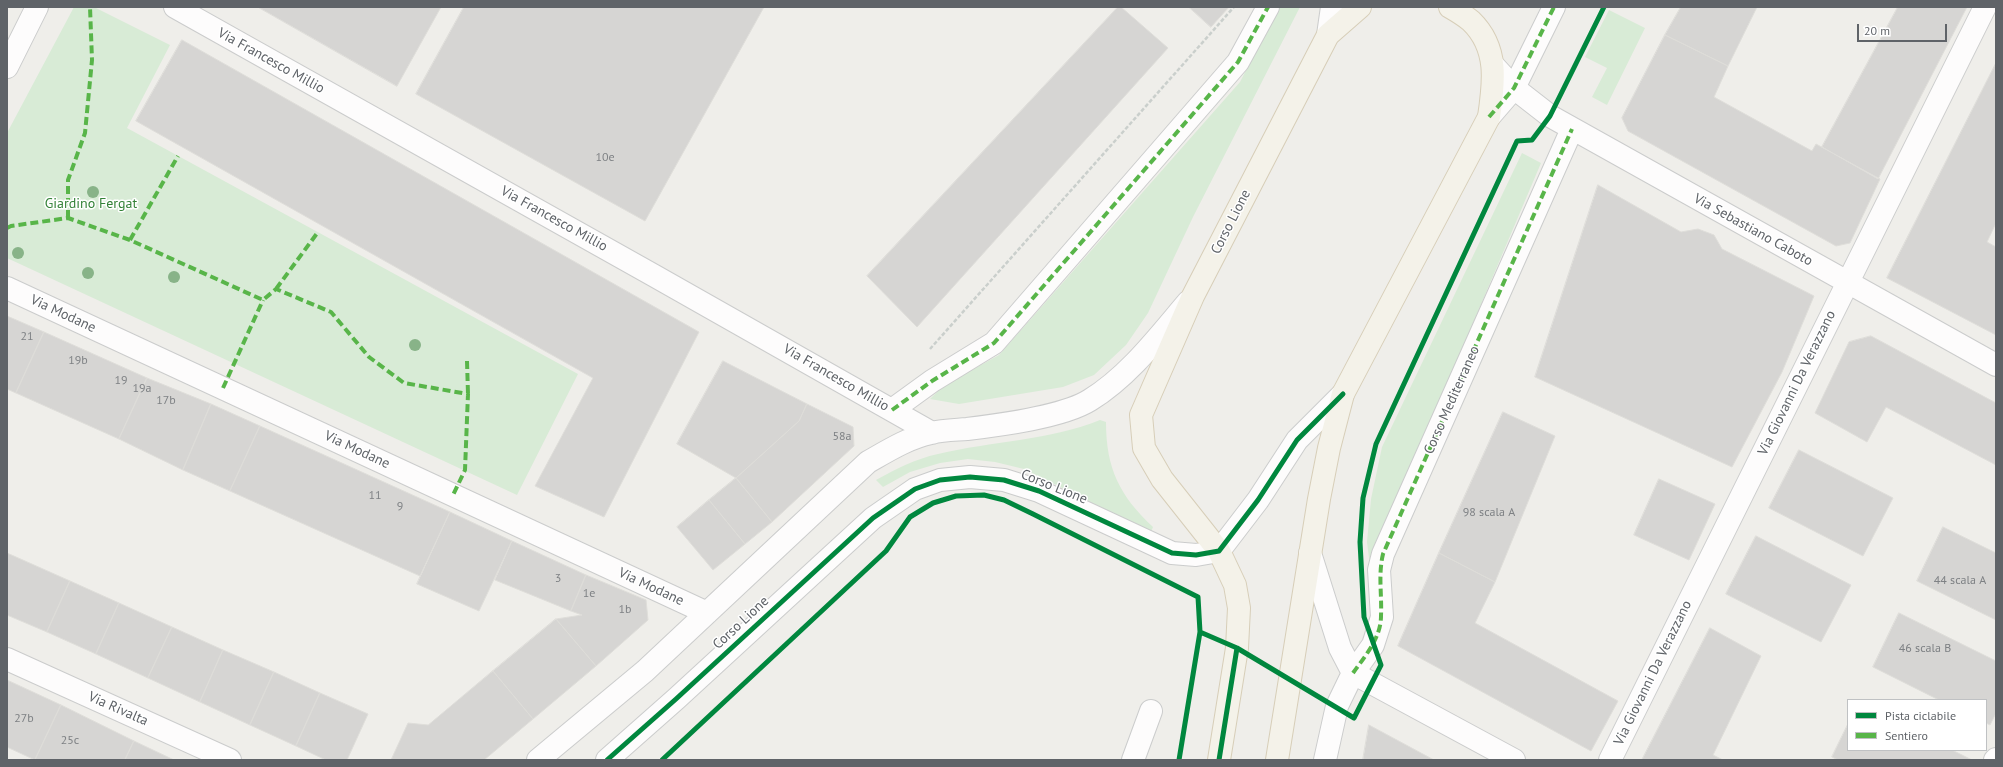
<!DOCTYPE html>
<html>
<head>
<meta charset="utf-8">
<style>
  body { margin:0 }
  #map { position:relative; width:2003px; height:767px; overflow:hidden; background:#efeeea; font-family:"PT Sans",sans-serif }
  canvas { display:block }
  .frame { position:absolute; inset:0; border:8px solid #5f6368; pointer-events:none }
  .legend { position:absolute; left:1847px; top:699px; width:140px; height:52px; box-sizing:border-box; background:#fff; border:1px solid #bfc1c3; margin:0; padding:5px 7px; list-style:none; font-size:12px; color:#5f6368 }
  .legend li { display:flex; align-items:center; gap:8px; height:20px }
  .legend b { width:20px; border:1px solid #bfc1c3 }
  .scale { position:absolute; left:1857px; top:24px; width:90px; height:18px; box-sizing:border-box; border:2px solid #5f6368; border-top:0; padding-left:5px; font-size:12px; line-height:14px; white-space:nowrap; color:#5f6368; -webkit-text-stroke:3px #fff; paint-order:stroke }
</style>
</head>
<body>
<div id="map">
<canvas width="2003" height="767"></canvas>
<div class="frame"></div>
<ul class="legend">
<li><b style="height:5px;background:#00873e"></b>Pista ciclabile</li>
<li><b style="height:5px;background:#58b549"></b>Sentiero</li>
</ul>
<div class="scale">20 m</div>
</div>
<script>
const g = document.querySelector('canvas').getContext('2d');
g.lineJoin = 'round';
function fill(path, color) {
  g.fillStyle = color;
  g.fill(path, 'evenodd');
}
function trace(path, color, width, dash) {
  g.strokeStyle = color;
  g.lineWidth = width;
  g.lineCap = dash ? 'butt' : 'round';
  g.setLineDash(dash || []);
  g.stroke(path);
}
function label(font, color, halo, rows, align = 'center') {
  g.font = font + ' "PT Sans",sans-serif';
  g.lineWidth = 3;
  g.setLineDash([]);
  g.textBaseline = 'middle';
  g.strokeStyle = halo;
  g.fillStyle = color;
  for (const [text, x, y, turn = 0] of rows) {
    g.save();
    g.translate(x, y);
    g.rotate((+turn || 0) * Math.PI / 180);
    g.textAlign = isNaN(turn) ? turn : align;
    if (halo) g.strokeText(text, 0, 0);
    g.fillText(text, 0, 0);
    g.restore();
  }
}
fill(new Path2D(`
  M 74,7 L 94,7 L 170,45 L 127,128 L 578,374 L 517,495 L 7,258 L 7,133 Z
  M 1278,7 L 1300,7 L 1193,217 L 1148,313 L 1126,345 L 1094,375 L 1063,387 L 959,404 L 930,399 L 943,386 L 999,355 L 1240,82 Z
  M 1609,10 L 1645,28 L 1607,105 L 1592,97 L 1607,68 L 1585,57 Z
  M 1522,153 L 1541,163 L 1370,566 L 1367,542 L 1371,499 L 1382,447 Z
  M 1100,420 L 1106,422 C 1106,469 1120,496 1153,527 L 1151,532 L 1024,469 L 995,462 L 968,459 L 940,463 L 910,472 L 883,487 L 876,480 C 896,469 915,459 938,454 C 992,441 1048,441 1100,420 Z`), '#d8ebd6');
const building = new Path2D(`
  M 258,7 L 441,7 L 397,86 Z
  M 464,7 L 764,7 L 645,221 L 416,94 Z
  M 1118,7 L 1121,7 L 1168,48 L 917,327 L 867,276 Z
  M 1189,7 L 1229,7 L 1211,27 Z
  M 1681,7 L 1757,7 L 1728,66 L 1665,35 Z
  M 1898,7 L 1967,7 L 1878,179 L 1822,147 Z
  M 1665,35 L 1728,66 L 1714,97 L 1812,151 L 1816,144 L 1880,179 L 1850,243 L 1836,246 L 1628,131 L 1622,118 Z
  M 182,40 L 699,332 L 604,517 L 535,486 L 593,378 L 136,121 Z
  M 1996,63 L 1996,223 L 1987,242 L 1996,247 L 1996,335 L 1887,278 Z
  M 1598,185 L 1681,232 L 1698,229 L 1714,235 L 1722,249 L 1814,296 L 1782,372 L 1732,467 L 1535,377 Z
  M 7,316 L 44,332 L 16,393 L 7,389 Z
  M 44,332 L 147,378 L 119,439 L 16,393 Z
  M 1871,336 L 1996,403 L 1996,465 L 1886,407 L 1867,442 L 1815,413 L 1849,342 Z
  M 723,361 L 807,404 L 799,421 L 736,478 L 677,444 Z
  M 147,378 L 211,404 L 183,470 L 119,439 Z
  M 211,404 L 260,426 L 230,491 L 183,470 Z
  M 807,404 L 853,427 L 854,446 L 772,522 L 736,478 L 799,421 Z
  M 1503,412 L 1555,436 L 1495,582 L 1439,553 Z
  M 260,426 L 450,512 L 420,576 L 230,491 Z
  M 1799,450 L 1893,498 L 1863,556 L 1769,508 Z
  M 736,478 L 772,522 L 745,544 L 709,500 Z
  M 1659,479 L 1715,504 L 1689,560 L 1634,535 Z
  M 709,500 L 745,544 L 713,570 L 677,527 Z
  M 450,512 L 512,541 L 479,611 L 417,584 Z
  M 1943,527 L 1996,553 L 1996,620 L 1917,581 Z
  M 1756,536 L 1851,585 L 1821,642 L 1726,594 Z
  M 512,541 L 586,575 L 571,611 L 495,580 Z
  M 7,553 L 70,581 L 47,632 L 7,615 Z
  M 1439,553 L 1495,582 L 1475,623 L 1618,701 L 1591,751 L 1398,646 Z
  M 586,575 L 646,600 L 648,620 L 596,666 L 556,619 L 582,615 L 571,611 Z
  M 70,581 L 119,603 L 96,654 L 47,632 Z
  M 119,603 L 172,627 L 148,678 L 96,654 Z
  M 1899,613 L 1996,661 L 1996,713 L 1990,725 L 1986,723 L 1986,700 L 1939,700 L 1873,667 Z
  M 556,619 L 596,666 L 533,719 L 493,671 Z
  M 172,627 L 223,650 L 200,702 L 148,678 Z
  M 1710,628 L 1761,656 L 1713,755 L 1723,760 L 1642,760 Z
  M 223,650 L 274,672 L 250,725 L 200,702 Z
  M 493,671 L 533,719 L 484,760 L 391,760 L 408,723 L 428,725 Z
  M 274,672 L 320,693 L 296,746 L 250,725 Z
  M 7,680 L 61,705 L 35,760 L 7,747 Z
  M 320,693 L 368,714 L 347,760 L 326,760 L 296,746 Z
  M 61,705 L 134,741 L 125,760 L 35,760 Z
  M 1848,724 L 1848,750 L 1952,750 L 1972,760 L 1838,760 L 1832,757 Z
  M 1369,725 L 1434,760 L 1363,760 Z
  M 134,741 L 174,760 L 125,760 Z`);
fill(building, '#d6d5d3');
trace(building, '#deddd9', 1);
const minor = new Path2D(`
  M 175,7 L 653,275 L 932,433
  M 1328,35 L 1332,7
  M 1493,65 L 1514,88 L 1550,116 L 1996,365
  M 7,67 L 37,7
  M 1489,117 L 1514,88 L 1554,7
  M 7,288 L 707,613
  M 892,410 L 932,381 L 994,343 L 1238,62 L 1268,7
  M 1310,553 L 1340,648 L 1353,673
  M 7,659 L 230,760
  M 1353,673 L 1514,760
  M 538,760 L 645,671 L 868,462 C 889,450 908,438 931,433 C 943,430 955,430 967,429 C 1000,425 1063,417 1090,400 C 1129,376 1159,336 1188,302
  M 607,760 L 676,699 L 873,518 L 915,489 L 940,480 L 970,477 L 1004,480 L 1039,491 L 1172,553 L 1196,555 L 1219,551 L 1258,500 L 1297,440 L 1343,394
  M 1133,760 L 1151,711
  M 1325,760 L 1337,706 L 1353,673 L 1373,645 L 1382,617 L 1379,570 L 1383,554 L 1572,129
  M 1610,760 L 1985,7
  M 1995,760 L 1996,759`);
const major = new Path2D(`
  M 1219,760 L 1237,648 L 1239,608 L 1235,585 L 1219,551 L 1162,479 L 1144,448 L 1141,415 L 1193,296 L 1328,35 L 1360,7
  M 1277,760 L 1319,499 L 1329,448 L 1343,394 L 1489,117 C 1494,83 1499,48 1471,21 C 1465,16 1457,11 1450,7`);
trace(minor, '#cbcccc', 24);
trace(major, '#d7ceb8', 24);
trace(new Path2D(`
  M 930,349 L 1234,7`), '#cacfcc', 2.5, [4, 2]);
trace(minor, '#fdfcfc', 22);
trace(major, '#f4f2e9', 22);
trace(new Path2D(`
  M 1489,117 L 1514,88 L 1554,7
  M 68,218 L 68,180 L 85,133 L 92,60 L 90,7
  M 7,228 L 11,226 L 68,218 L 130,240 L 263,300 L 276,289 L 331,312 L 369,357 L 404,383 L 468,394 L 465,470 L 453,495
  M 130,240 L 178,156
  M 276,289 L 318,232
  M 467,361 L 468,394
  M 223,388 L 263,300
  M 892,410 L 932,381 L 994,343 L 1238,62 L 1268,7
  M 1353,673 C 1365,656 1381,638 1381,616 C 1382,594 1378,575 1383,554 L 1572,129`), '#58b549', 4, [8, 4]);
trace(new Path2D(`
  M 1200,632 L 1237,648 L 1354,718 L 1381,665 L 1364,617 L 1360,542 L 1363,498 L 1376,444 L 1517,141 L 1532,140 L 1550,116 L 1604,7
  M 607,760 L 676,699 L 873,518 L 915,489 L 940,480 L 970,477 L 1004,480 L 1039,491 L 1172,553 L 1196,555 L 1219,551 L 1258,500 L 1297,440 L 1343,394
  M 662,760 L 886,551 L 910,517 L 933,503 L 956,496 L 984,495 L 1004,500 L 1033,514 L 1198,597 L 1200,632 L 1179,760
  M 1219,760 L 1237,648`), '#00873e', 5);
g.fillStyle = '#88b388';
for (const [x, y] of [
  [93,192],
  [18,253],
  [88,273],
  [174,277],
  [415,345]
]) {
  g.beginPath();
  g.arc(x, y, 6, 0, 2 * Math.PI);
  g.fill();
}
label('12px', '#7e8184', null, [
  ["10e",605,158],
  ["21",27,337],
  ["19b",78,361],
  ["19",121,381],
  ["19a",142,389],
  ["17b",166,401],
  ["58a",842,437],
  ["11",375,496],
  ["9",400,507],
  ["98 scala A",1489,513],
  ["3",558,579],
  ["44 scala A",1960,581],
  ["1e",589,594],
  ["1b",625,610],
  ["46 scala B",1925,649],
  ["27b",24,719],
  ["25c",70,741]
]);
label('14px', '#5f6368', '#fff', [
  ["Via Francesco Millio",271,61,29],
  ["Via Francesco Millio",554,219,29],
  ["Corso Lione",1231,222,-63],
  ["Via Sebastiano Caboto",1753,230,29],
  ["Via Modane",63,314,25],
  ["Via Francesco Millio",836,378,30],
  ["Via Giovanni Da Verazzano",1797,383,-64],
  ["Corso Mediterraneo",1452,400,-66],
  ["Via Modane",357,450,25],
  ["Corso Lione",1054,487,22],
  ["Via Modane",651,587,25],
  ["Corso Lione",741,623,-43],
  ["Via Giovanni Da Verazzano",1653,673,-64],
  ["Via Rivalta",118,709,24]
]);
label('14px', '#348238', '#fff', [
  ["Giardino Fergat",91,204]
]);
</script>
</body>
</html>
